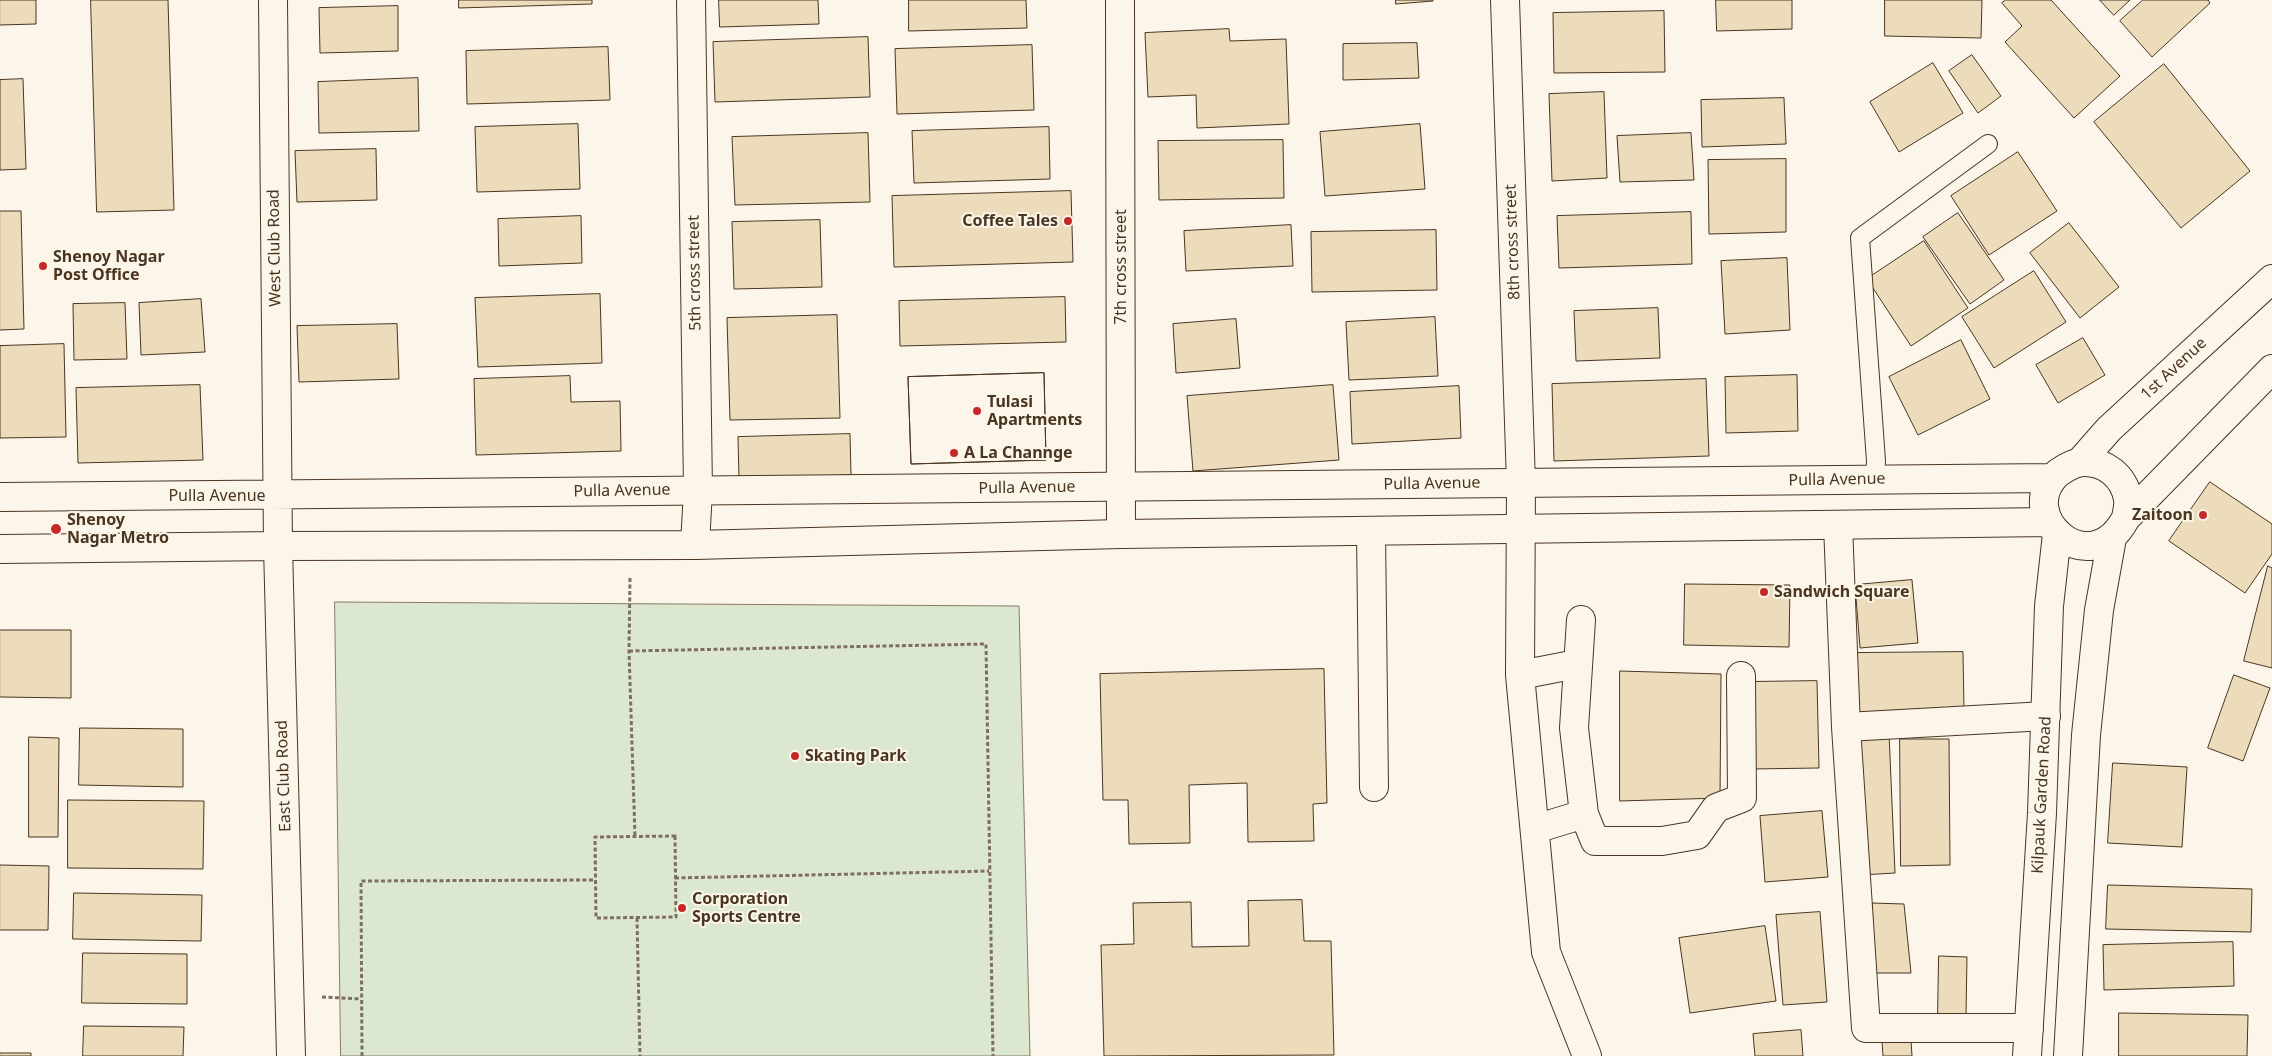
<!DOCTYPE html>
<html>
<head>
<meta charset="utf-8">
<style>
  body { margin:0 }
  canvas { display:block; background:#fbf6e9 }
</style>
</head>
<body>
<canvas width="2272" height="1056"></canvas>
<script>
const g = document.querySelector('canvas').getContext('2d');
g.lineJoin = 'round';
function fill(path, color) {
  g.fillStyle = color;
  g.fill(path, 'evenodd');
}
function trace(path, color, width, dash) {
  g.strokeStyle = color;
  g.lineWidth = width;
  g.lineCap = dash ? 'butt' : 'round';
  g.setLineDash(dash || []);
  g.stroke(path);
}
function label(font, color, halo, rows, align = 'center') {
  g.font = font + ' "Noto Sans",sans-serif';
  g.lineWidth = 4;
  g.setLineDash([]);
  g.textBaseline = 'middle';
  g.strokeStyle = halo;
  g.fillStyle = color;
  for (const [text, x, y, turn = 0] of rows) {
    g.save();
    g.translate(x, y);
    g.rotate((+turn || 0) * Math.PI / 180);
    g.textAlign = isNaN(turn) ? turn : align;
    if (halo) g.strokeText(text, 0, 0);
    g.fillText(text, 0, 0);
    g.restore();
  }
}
const green = new Path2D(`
  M 335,602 L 1019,606 L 1030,1056 L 341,1056 Z`);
fill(green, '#dce7d0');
trace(green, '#887966', 1);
const building = new Path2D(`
  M 0,0 L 36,0 L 36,24 L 0,25 Z
  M 91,0 L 168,0 L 174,210 L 97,212 Z
  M 459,0 L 592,0 L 592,4 L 459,8 Z
  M 719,0 L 818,0 L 819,24 L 720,27 Z
  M 909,0 L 1026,0 L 1027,28 L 909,31 Z
  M 1396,0 L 1433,0 L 1433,1 L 1396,4 Z
  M 1716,0 L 1792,0 L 1792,29 L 1717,31 Z
  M 1885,0 L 1982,0 L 1981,38 L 1885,36 Z
  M 2006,0 L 2051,0 L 2120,76 L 2074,118 L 2005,42 L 2022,26 L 2002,3 Z
  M 2100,0 L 2130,0 L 2114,15 Z
  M 2143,0 L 2208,0 L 2210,3 L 2152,57 L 2120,21 Z
  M 398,6 L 398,51 L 320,53 L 319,8 Z
  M 1664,11 L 1665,72 L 1554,73 L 1553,13 Z
  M 1229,29 L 1230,41 L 1286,39 L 1289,124 L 1197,128 L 1196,95 L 1148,97 L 1145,33 Z
  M 868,37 L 870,97 L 715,102 L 713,42 Z
  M 1417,43 L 1419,78 L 1343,80 L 1343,44 Z
  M 1032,45 L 1034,110 L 897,114 L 895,49 Z
  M 608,47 L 610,100 L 467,104 L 466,51 Z
  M 1972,55 L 2001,96 L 1978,113 L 1949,71 Z
  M 1933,63 L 1963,113 L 1899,152 L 1870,102 Z
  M 2164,64 L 2250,171 L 2181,228 L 2094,122 Z
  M 418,78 L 419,131 L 319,133 L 318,82 Z
  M 23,79 L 26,169 L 0,170 L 0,80 Z
  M 1604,92 L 1607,178 L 1552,181 L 1549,94 Z
  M 1784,98 L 1786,144 L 1702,147 L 1701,100 Z
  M 578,124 L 580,189 L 477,192 L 475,127 Z
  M 1420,124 L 1425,189 L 1325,196 L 1320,132 Z
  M 1049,127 L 1050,179 L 914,183 L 912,131 Z
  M 868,133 L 870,202 L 735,205 L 732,137 Z
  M 1691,133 L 1694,180 L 1620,182 L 1617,136 Z
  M 1283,140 L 1284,198 L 1159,200 L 1158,141 Z
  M 376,149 L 377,200 L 297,202 L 295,151 Z
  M 2018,152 L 2057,211 L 1989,255 L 1951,196 Z
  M 1786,159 L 1786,232 L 1709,234 L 1708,160 Z
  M 1071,191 L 1073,262 L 894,267 L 892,196 Z
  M 0,211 L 21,211 L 24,329 L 0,330 Z
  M 1691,212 L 1692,264 L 1559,268 L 1557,216 Z
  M 1958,213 L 2004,280 L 1970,304 L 1923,237 Z
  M 581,216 L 582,263 L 499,266 L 498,219 Z
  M 820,220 L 822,287 L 734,289 L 732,222 Z
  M 2069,223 L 2119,287 L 2080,318 L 2030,253 Z
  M 1291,225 L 1293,266 L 1186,271 L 1184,231 Z
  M 1436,230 L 1437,290 L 1312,292 L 1311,232 Z
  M 1924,241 L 1968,308 L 1911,346 L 1867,279 Z
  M 1787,258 L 1790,330 L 1725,334 L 1721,261 Z
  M 2034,271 L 2066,322 L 1994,368 L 1962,317 Z
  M 600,294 L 602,363 L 478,367 L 475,298 Z
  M 1065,297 L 1066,342 L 900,346 L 899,301 Z
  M 201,299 L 205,352 L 141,355 L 139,303 Z
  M 125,303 L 127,359 L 74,360 L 73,304 Z
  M 1658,308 L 1660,358 L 1576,361 L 1574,311 Z
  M 837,315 L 840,418 L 730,420 L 727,318 Z
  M 1435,317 L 1438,376 L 1349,380 L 1346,322 Z
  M 1236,319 L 1240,368 L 1176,373 L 1173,324 Z
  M 397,324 L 399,379 L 299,382 L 297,326 Z
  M 2083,338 L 2105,375 L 2058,403 L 2036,365 Z
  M 1961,340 L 1990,399 L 1918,435 L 1889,377 Z
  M 64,344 L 66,437 L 0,438 L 0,346 Z
  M 1044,373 L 1046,460 L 911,464 L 908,377 Z
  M 1044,373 L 1046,460 L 911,464 L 908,377 Z
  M 1797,375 L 1798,431 L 1726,433 L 1725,377 Z
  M 570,376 L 571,402 L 620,401 L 621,451 L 476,455 L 474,379 Z
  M 1706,379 L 1709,456 L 1554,461 L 1552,384 Z
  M 200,385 L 203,460 L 78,463 L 76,388 Z
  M 1333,385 L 1339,460 L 1193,471 L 1187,396 Z
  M 1459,386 L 1461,438 L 1352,444 L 1350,392 Z
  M 850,434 L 851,475 L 739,479 L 738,437 Z
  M 2210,482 L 2272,524 L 2272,554 L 2245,593 L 2169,541 Z
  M 2268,566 L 2272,568 L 2272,668 L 2244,661 Z
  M 1912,580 L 1918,643 L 1860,648 L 1855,585 Z
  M 1685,584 L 1790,585 L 1789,647 L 1684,645 Z
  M 0,630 L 71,630 L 71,698 L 0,697 Z
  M 1963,652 L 1964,711 L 1854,712 L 1853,653 Z
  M 1324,669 L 1327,803 L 1313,804 L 1314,841 L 1248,842 L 1247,783 L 1189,785 L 1190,843 L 1129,844 L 1128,800 L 1103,800 L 1100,674 Z
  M 1620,671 L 1721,674 L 1720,798 L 1620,801 Z
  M 2234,675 L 2270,688 L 2243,761 L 2208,748 Z
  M 1817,681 L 1819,768 L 1750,769 L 1748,682 Z
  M 80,728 L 183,729 L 183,787 L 79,785 Z
  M 1889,733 L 1895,873 L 1861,875 L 1856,734 Z
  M 29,737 L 59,738 L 58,837 L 29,837 Z
  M 1900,739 L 1949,739 L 1950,865 L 1901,866 Z
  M 2113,763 L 2187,767 L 2182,847 L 2108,843 Z
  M 68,800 L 204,801 L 203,869 L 68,868 Z
  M 1822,811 L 1828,877 L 1765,882 L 1760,816 Z
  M 0,865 L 49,866 L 48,930 L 0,930 Z
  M 2108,885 L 2252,889 L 2251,932 L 2106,929 Z
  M 74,893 L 202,895 L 201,941 L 73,939 Z
  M 1302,900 L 1304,941 L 1331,941 L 1334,1055 L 1104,1056 L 1101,945 L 1134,944 L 1133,903 L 1191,902 L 1192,947 L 1249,946 L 1248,901 Z
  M 1872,903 L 1904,904 L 1911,973 L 1876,973 Z
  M 1820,912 L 1827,1002 L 1783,1005 L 1776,915 Z
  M 1765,926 L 1776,1001 L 1690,1013 L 1679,938 Z
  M 2233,942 L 2234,986 L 2104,990 L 2103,945 Z
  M 83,953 L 187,954 L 187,1004 L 82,1003 Z
  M 1939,956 L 1967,957 L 1966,1015 L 1938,1015 Z
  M 2119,1013 L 2248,1015 L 2247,1056 L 2119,1056 Z
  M 84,1026 L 184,1027 L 183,1056 L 83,1056 Z
  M 1801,1030 L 1803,1056 L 1755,1056 L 1753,1034 Z
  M 1911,1040 L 1912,1056 L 1883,1056 L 1882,1041 Z
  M 0,1053 L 31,1053 L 31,1056 L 0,1056 Z`);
fill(building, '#ecdcbc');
trace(building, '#4a3520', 1);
const lane = new Path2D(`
  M 1875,479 L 1876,461 L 1860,238 L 1988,144`);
const street = new Path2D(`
  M 691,0 L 698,490 L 695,545
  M 1120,0 L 1121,534
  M 1505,0 L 1521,483 L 1520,675 L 1546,952 L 1587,1056
  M 1838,525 L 1846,727 L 1866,1028 L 2029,1028
  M 1371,531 L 1374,787
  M 1581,620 L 1574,728 L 1584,814 L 1595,841 L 1662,841 L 1697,835 L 1716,808 L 1742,798 L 1741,676
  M 1520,675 L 1577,664
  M 1846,727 L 2046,716
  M 1535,829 L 1584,814`);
const secondary = new Path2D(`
  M 273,0 L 278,546 L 291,1056
  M 2080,462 L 2109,429 L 2272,279
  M 0,497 L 2053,478
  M 2126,518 C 2127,512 2129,505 2128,499 C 2124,476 2105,461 2082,462 C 2073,463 2065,468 2058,473 C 2012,514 2090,586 2126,518 L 2272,369
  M 0,549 L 278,546 L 695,545 L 1121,534 L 2048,522
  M 2027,1056 L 2042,813 L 2049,606 L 2057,534
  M 2068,1056 L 2086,735 L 2099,610 L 2112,538`);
trace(lane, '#4a3520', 20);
trace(street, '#4a3520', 30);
trace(secondary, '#4a3520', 30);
trace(new Path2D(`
  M 630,578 L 629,651 L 635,837
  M 629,651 L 986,644 L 993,1056
  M 675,836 L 676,917 L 596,918 L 595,837 Z
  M 675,878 L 989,871
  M 637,918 L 640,1056
  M 322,997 L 361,999
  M 362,1056 L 361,881 L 595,880`), '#7f6f5c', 3, [4, 2.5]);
trace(lane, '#fbf6e9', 18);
trace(street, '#fbf6e9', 28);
trace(secondary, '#fbf6e9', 28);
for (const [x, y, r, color] of [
  [1068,221,5,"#c62828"],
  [43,266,5,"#c62828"],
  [977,411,5,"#c62828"],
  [954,453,5,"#c62828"],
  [2203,515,5,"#c62828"],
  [56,529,6,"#c62828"],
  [1764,592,5,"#c62828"],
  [795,756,5,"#c62828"],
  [682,908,5,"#c62828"]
]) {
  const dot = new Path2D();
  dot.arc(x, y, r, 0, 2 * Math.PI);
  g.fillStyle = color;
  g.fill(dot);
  trace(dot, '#fbf6e9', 2);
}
label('bold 16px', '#4a3520', '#fbf6e9', [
  ["Coffee Tales",1058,221,"right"],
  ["Shenoy Nagar",53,257],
  ["Post Office",53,275],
  ["Tulasi",987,402],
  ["Apartments",987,420],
  ["A La Channge",964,453],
  ["Zaitoon",2193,515,"right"],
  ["Shenoy",67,520],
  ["Nagar Metro",67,538],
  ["Sandwich Square",1774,592],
  ["Skating Park",805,756],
  ["Corporation",692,899],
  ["Sports Centre",692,917]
], 'left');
label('16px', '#4a3520', '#fbf6e9', [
  ["8th cross street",1513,242,-92],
  ["West Club Road",275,248,-91],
  ["7th cross street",1121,267,-90],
  ["5th cross street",695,273,-91],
  ["1st Avenue",2174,369,-43],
  ["Pulla Avenue",1837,480,-1],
  ["Pulla Avenue",1432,484,-1],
  ["Pulla Avenue",1027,488,-1],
  ["Pulla Avenue",622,491,-1],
  ["Pulla Avenue",217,496],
  ["East Club Road",284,776,-92],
  ["Kilpauk Garden Road",2042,795,-87]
]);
</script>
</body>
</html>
